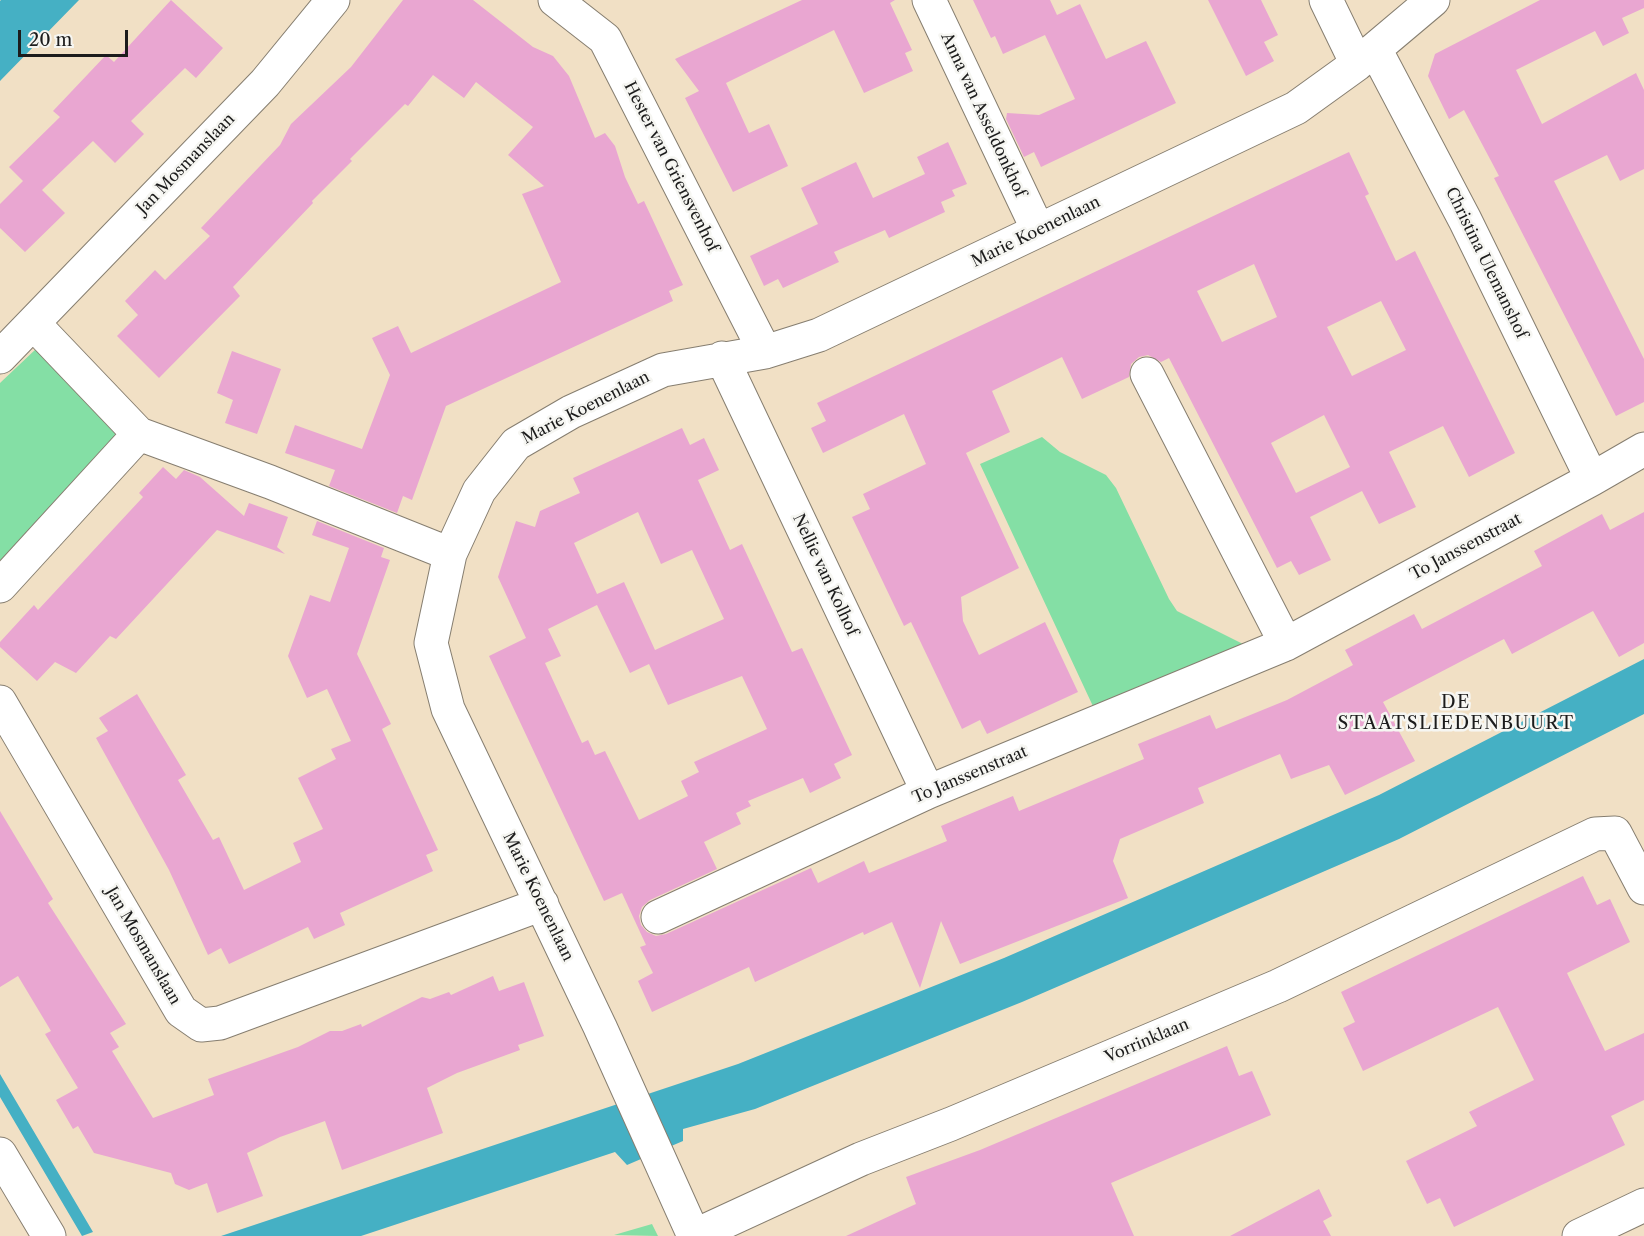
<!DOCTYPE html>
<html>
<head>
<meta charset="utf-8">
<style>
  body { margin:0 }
  #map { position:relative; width:1644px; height:1236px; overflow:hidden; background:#f1e0c5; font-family:"Libre Caslon Text",serif }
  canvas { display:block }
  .scale { position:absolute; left:18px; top:30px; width:110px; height:27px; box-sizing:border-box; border:3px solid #1c1c1c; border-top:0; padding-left:8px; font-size:18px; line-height:21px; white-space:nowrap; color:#1c1c1c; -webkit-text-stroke:4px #f6f6f2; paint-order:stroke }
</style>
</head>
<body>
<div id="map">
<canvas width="1644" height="1236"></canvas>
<div class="scale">20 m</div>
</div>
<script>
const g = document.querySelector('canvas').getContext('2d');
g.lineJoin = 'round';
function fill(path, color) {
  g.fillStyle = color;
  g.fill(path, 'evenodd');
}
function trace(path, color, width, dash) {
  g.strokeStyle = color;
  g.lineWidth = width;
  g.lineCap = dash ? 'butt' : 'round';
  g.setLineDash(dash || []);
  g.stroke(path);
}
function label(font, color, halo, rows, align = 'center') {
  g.font = font + ' "Libre Caslon Text",serif';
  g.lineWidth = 5;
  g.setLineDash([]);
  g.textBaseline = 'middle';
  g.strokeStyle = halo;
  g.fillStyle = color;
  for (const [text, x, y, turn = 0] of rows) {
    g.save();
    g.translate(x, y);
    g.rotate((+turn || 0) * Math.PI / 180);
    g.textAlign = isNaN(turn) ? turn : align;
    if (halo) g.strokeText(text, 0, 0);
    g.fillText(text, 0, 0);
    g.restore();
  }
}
fill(new Path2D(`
  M 37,348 L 121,438 L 0,565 L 0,383 Z
  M 1042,437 L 1060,452 L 1106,475 L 1116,488 L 1169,599 L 1177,611 L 1257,651 L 1098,717 L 980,464 Z
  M 652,1224 L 658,1236 L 614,1235 Z`), '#84dfa5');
fill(new Path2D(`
  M 1,0 L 79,0 L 0,81 L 0,1 Z
  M 1644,659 L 1644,714 L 1399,839 L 1022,1002 L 755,1109 L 683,1129 L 683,1141 L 627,1165 L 615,1152 L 361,1236 L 221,1236 L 738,1064 L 1004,958 L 1379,795 Z
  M 0,1074 L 93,1232 L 82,1236 L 0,1097 Z`), '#45b0c4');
fill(new Path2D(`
  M 171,0 L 223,48 L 196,78 L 185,68 L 131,121 L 144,134 L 115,163 L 93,141 L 42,190 L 65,213 L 25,252 L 0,228 L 0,204 L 23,181 L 9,167 L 60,117 L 53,111 L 106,55 L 114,62 Z
  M 403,0 L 473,0 L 533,47 L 553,56 L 569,76 L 595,138 L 605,133 L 615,146 L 625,177 L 638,204 L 644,201 L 683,285 L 669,291 L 673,301 L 446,406 L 412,500 L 403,496 L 397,513 L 329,486 L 335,470 L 285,453 L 295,425 L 362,449 L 390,375 L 372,338 L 398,326 L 411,353 L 561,282 L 522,194 L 544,186 L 508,155 L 533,127 L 476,82 L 464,98 L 433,75 L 408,106 L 405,104 L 350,159 L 352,161 L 312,201 L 313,203 L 233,287 L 240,296 L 159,378 L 117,336 L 138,315 L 125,301 L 155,270 L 165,280 L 210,236 L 201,228 L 280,145 L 291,124 L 351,67 Z
  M 802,0 L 895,0 L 890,3 L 912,50 L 905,53 L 913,71 L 864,93 L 834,30 L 726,83 L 749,133 L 769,124 L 788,166 L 733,192 L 685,98 L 699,91 L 675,59 Z
  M 973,0 L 1050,0 L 1057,15 L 1080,4 L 1106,59 L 1146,41 L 1176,103 L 1041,167 L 1034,152 L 1024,157 L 1006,119 L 1007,113 L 1039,115 L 1075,99 L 1045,35 L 1003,54 L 995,36 L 991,38 Z
  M 1208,0 L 1261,0 L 1278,35 L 1264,42 L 1274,61 L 1246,76 Z
  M 1540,0 L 1644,0 L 1644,8 L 1622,18 L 1629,33 L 1603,46 L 1595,31 L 1516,70 L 1542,124 L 1636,73 L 1644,90 L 1644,169 L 1620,181 L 1607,155 L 1554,181 L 1644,359 L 1644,402 L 1616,416 L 1494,178 L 1499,176 L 1464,110 L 1449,119 L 1428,76 L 1435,54 Z
  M 948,142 L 967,184 L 952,190 L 955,196 L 941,202 L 945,212 L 889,238 L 885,230 L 834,252 L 839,262 L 783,288 L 778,279 L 764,286 L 750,256 L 818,224 L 801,188 L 856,162 L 873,198 L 925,174 L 917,157 Z
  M 1349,152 L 1369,194 L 1365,196 L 1396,261 L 1415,251 L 1515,453 L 1469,477 L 1443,426 L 1389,452 L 1416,507 L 1379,524 L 1362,491 L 1310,517 L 1331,560 L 1299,575 L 1291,561 L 1277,568 L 1169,358 L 1161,362 L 1148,355 L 1139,357 L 1131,364 L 1129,377 L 1082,399 L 1062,357 L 992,391 L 1010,432 L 966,453 L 1019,568 L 961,597 L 963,621 L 979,655 L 1045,622 L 1078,692 L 987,734 L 980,720 L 962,729 L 911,622 L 904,626 L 852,517 L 870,509 L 863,494 L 926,464 L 904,414 L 823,453 L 811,428 L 826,421 L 817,403 ZM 1254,264 L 1277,317 L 1222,342 L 1197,291 ZM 1381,301 L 1406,350 L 1352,376 L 1327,327 ZM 1324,415 L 1350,467 L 1296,493 L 1271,443 Z
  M 232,351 L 281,369 L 257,434 L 225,423 L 233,400 L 217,393 Z
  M 682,428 L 690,445 L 704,438 L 719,470 L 698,480 L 730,550 L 742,544 L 792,652 L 802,648 L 852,755 L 834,764 L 841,778 L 810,793 L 803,778 L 748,801 L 751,806 L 736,813 L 741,824 L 704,842 L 717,869 L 650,900 L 642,907 L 639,916 L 641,925 L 647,932 L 656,936 L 666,934 L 811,868 L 818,883 L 864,861 L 869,873 L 947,841 L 941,826 L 1013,796 L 1019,811 L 1144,759 L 1138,744 L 1210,715 L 1216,729 L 1287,700 L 1353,665 L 1345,650 L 1414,614 L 1422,629 L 1542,566 L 1534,551 L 1602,514 L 1610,530 L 1644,512 L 1644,643 L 1619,657 L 1593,611 L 1512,654 L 1504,639 L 1383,702 L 1415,761 L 1345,795 L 1329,765 L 1291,779 L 1280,754 L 1198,788 L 1204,803 L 1120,839 L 1113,861 L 1128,898 L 960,964 L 941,921 L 920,988 L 892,922 L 864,935 L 863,932 L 755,982 L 749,967 L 652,1012 L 638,981 L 653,973 L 640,947 L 646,945 L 622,893 L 604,901 L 489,656 L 526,638 L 498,577 L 516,521 L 535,527 L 540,511 L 580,493 L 573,478 ZM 638,512 L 661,564 L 692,550 L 724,619 L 655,650 L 624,582 L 597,594 L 574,543 ZM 597,605 L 630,673 L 649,664 L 668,705 L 742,676 L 767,729 L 694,762 L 699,772 L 681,781 L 688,796 L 639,820 L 605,751 L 595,755 L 588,740 L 582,743 L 545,663 L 561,656 L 548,629 Z
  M 163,467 L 176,479 L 184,470 L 200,477 L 244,516 L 249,503 L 288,517 L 277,547 L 285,554 L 217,530 L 116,639 L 110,636 L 76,673 L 55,662 L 37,681 L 0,647 L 0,642 L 34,605 L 38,610 L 143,497 L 139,493 Z
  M 317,521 L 384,548 L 381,557 L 390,560 L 357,654 L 391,724 L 382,729 L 438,850 L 426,855 L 433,871 L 340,913 L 345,925 L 314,939 L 308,927 L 229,964 L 221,948 L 208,955 L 169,870 L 96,738 L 108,731 L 99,718 L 137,694 L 186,775 L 178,780 L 213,840 L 219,837 L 244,890 L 301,862 L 293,843 L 323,829 L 298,778 L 336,759 L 331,749 L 351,741 L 327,689 L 307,698 L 288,656 L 310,595 L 330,602 L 349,548 L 312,535 Z
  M 0,811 L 53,899 L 48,903 L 126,1024 L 110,1033 L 119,1047 L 112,1051 L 153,1118 L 214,1095 L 208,1079 L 298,1047 L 330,1031 L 342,1031 L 361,1024 L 362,1027 L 422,997 L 430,999 L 449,992 L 451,995 L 493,976 L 499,991 L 524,982 L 544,1036 L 518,1045 L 520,1050 L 457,1073 L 427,1088 L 443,1133 L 342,1170 L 325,1121 L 280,1137 L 247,1153 L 263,1196 L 217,1213 L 207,1183 L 189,1190 L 175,1184 L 171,1173 L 94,1153 L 78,1126 L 73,1129 L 56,1100 L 78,1088 L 45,1034 L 51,1031 L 18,976 L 0,987 Z
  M 1583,876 L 1597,905 L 1610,899 L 1630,942 L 1567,973 L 1605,1051 L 1644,1033 L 1644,1100 L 1611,1116 L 1625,1145 L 1454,1227 L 1440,1198 L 1427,1204 L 1406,1161 L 1477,1126 L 1469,1112 L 1534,1080 L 1498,1007 L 1363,1071 L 1343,1028 L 1355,1022 L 1341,992 Z
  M 1227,1046 L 1239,1076 L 1252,1071 L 1271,1115 L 1111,1183 L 1134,1236 L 846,1236 L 916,1204 L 906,1177 L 980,1150 Z
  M 1319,1189 L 1332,1216 L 1323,1221 L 1331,1236 L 1230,1236 Z`), '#e9a6d1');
const minor = new Path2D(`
  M 555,0 L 605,39 L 765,352
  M 929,0 L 1038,230
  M 1326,0 L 1357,64
  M 1375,49 L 1465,220 L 1592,479
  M 0,357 L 265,83 L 333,0
  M 722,358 L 928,792
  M 1147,374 L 1286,644
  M 139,434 L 270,482 L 450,554
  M 0,586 L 139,434 L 33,323
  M 0,702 L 181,1011 L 201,1025 L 220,1023 L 542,904
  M 658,917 L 928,792 L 1286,644 L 1592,479 L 1644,449
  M 0,1154 L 49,1236
  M 694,1236 L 600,1027 L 448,709 L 431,643 L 450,554 L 479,491 L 516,444 L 571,412 L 663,370 L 765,352 L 819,335 L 1296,108 L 1357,64 L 1433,0
  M 694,1236 L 861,1159 L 951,1124 L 1278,986 L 1595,834 L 1615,833 L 1644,888
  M 1579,1236 L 1644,1205`);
trace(minor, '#867e70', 35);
trace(minor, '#fff', 33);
label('16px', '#1c1c1c', '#f6f6f2', [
  ["Anna van Asseldonkhof",983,115,65],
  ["Jan Mosmanslaan",186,164,-46],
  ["Hester van Griensvenhof",671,167,63],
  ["Marie Koenenlaan",1036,232,-26],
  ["Christina Ulemanshof",1486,263,64],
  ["Marie Koenenlaan",586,408,-27],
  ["To Janssenstraat",1466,547,-28],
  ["Nellie van Kolhof",825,575,65],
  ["To Janssenstraat",970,775,-23],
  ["Marie Koenenlaan",538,897,64],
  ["Jan Mosmanslaan",143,946,60],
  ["Vorrinklaan",1147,1041,-23]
]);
g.letterSpacing = '1.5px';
label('18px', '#1c1c1c', '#f6f6f2', [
  ["DE",1456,703],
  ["STAATSLIEDENBUURT",1456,724]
]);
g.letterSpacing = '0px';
</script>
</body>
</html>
